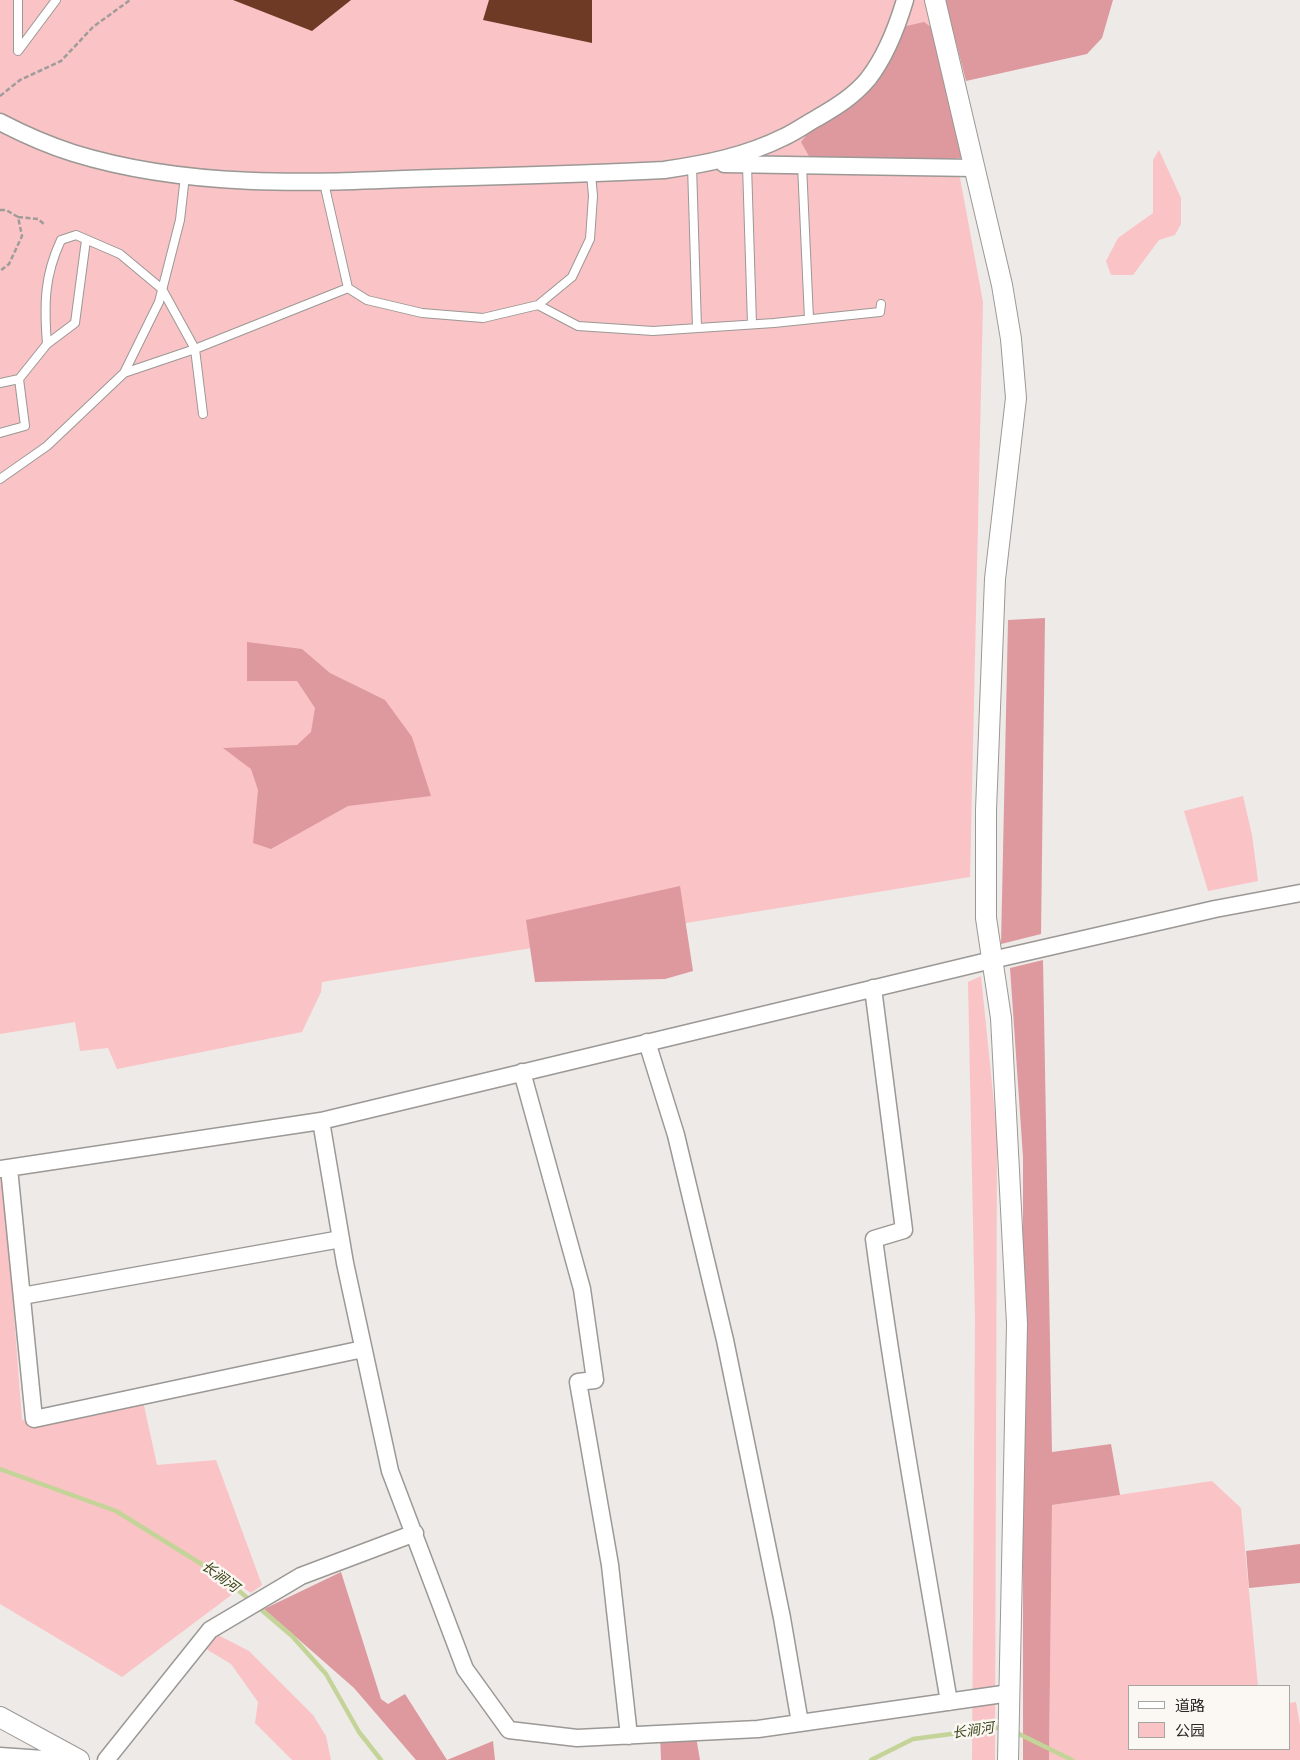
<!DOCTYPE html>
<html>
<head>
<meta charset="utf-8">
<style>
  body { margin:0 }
  #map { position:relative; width:1300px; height:1760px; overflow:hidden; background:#eeeae7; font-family:Rubik,"Noto Sans SC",sans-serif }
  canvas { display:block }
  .legend { position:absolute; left:1128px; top:1685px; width:162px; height:65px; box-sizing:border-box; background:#fbf8f4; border:1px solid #a7a5a2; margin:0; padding:6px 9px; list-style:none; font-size:15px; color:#292826 }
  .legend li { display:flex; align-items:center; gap:10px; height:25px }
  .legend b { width:25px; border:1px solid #a7a5a2 }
</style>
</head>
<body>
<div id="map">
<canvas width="1300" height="1760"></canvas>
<ul class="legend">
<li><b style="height:6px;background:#fff"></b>道路</li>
<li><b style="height:14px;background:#fac3c6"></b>公园</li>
</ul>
</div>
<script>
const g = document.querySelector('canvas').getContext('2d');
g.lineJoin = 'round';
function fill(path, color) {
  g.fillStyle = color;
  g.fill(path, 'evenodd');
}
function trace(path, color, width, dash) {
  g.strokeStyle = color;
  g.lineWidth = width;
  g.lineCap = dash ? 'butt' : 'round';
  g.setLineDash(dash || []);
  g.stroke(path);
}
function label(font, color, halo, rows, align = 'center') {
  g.font = font + ' Rubik,"Noto Sans SC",sans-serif';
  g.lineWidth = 5;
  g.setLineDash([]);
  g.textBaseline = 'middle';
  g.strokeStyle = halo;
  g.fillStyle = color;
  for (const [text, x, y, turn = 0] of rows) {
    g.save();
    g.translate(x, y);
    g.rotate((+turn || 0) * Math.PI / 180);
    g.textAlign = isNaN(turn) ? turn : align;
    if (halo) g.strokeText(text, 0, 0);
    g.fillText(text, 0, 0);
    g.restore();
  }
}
fill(new Path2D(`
  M 0,0 L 927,0 L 983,302 L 970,877 L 322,982 L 321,992 L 302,1032 L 117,1069 L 108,1048 L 80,1051 L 75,1022 L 0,1034 Z
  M 1159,150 L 1181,198 L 1181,224 L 1175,235 L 1159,240 L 1133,275 L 1111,275 L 1106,261 L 1118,238 L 1153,213 L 1153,160 Z
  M 1243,796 L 1252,835 L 1258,881 L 1208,891 L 1184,811 Z
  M 981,976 L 997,1133 L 995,1760 L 972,1760 L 975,1319 L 968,982 Z
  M 3,1170 L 22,1420 L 38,1423 L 143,1401 L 157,1465 L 216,1460 L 262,1585 L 251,1593 L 242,1587 L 122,1677 L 0,1604 L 0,1171 Z
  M 1212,1481 L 1241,1508 L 1258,1686 L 1129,1686 L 1129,1749 L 1289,1749 L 1289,1703 L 1296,1702 L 1300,1725 L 1300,1760 L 1049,1760 L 1052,1505 Z
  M 218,1635 L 249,1651 L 313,1715 L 326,1736 L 331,1760 L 292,1760 L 255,1723 L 258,1702 L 231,1664 L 196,1643 Z`), '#fac3c6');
fill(new Path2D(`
  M 945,0 L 1113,0 L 1102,38 L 1087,54 L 966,81 Z
  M 924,22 L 935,30 L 961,126 L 961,158 L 810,158 L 801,142 L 816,123 L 865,91 L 902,27 Z
  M 1045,618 L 1041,934 L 1001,944 L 1008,620 Z
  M 247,642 L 302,649 L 330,673 L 385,700 L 412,737 L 431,796 L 348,806 L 271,849 L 253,843 L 258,790 L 251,769 L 223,748 L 297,745 L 311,732 L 315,708 L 297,681 L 247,681 Z
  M 680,886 L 693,971 L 665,979 L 535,982 L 526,920 Z
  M 1043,960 L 1052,1452 L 1111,1444 L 1120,1495 L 1052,1505 L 1049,1760 L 1023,1760 L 1023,1157 L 1010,968 Z
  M 1300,1544 L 1300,1583 L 1249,1588 L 1246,1551 Z
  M 341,1572 L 381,1699 L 388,1704 L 405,1694 L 447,1760 L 493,1741 L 495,1760 L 416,1760 L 354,1688 L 264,1609 Z
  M 695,1731 L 700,1760 L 661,1760 L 660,1734 Z`), '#dd999e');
trace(new Path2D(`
  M 0,1469 L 116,1511 L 224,1578 L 252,1602
  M 258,1607 L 292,1636 L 326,1674 L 359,1732 L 381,1760
  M 1013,1731 L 1072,1760
  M 871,1760 L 913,1739 L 1004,1727`), '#c4d498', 4.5);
fill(new Path2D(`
  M 233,0 L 351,0 L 312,31 Z
  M 489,0 L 592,0 L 592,43 L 483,20 Z`), '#6e3a26');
const service = new Path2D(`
  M 18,0 L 18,51 L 56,0
  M 747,165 L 752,324
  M 802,165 L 809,319
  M 692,166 L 697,328
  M 324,183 L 348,288 L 367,300 L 422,313 L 483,318 L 538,305 L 572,277 L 590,239 L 593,196 L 591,174
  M 538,305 L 578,326 L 653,331 L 774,323 L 880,312 L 881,304
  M 47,344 L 75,323 L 86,240
  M 124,373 L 195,349 L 348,288
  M 0,383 L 19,379 L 47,344 C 44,305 44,276 61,240 L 76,235 L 120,254 L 162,289 L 195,349 L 203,414
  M 0,433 L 25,426 L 19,379
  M 0,479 L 47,446 L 124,373 L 159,302 L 180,220 L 185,176`);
const minor = new Path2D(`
  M 0,122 C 23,134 48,145 73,153 C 189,189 313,183 433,178 C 510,176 587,174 664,170 C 705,164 746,156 784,137 C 795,132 806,124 817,118 C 836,107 854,96 868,79 C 886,56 897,27 905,0
  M 724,164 L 974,168
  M 873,988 L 904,1230 L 874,1239 C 895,1394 923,1548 949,1702
  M 647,1042 L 676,1135 L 725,1340 L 782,1618 L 800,1723
  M 522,1072 L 582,1289 L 595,1380 L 578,1382 L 610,1565 L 629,1736
  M 321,1121 L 345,1263 L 390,1471 L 465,1669 L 509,1730 L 577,1738 L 758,1729 L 1010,1693
  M 9,1168 L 34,1419 L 363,1349
  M 0,1169 L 321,1121 L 992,960 L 1215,909 L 1300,893
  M 22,1296 L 341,1239
  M 0,1756 L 58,1760
  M 106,1760 L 210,1630 L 301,1576 L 415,1533`);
const tertiary = new Path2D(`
  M 935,0 L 1002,285 L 1011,339 L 1016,398 L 995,579 L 986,810 L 986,918 L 1001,1018 L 1017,1324 L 1008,1760
  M 0,1717 L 79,1760`);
trace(service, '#9b9895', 10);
trace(minor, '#9b9895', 19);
trace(tertiary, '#9b9895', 22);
trace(new Path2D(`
  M 0,96 L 20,80 L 61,61 L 93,27 L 130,0
  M 0,210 L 6,210 L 18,217 L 22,236 L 9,264 L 0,271
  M 18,217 L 38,219 L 45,225`), '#9f9c99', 2.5, [5, 2.5]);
trace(service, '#fff', 8);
trace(minor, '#fff', 16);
trace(tertiary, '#fff', 20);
label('italic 14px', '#394317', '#fbf8f4', [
  ["长涧河",220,1577,36],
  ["长涧河",973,1731,-8]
]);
</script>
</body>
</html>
